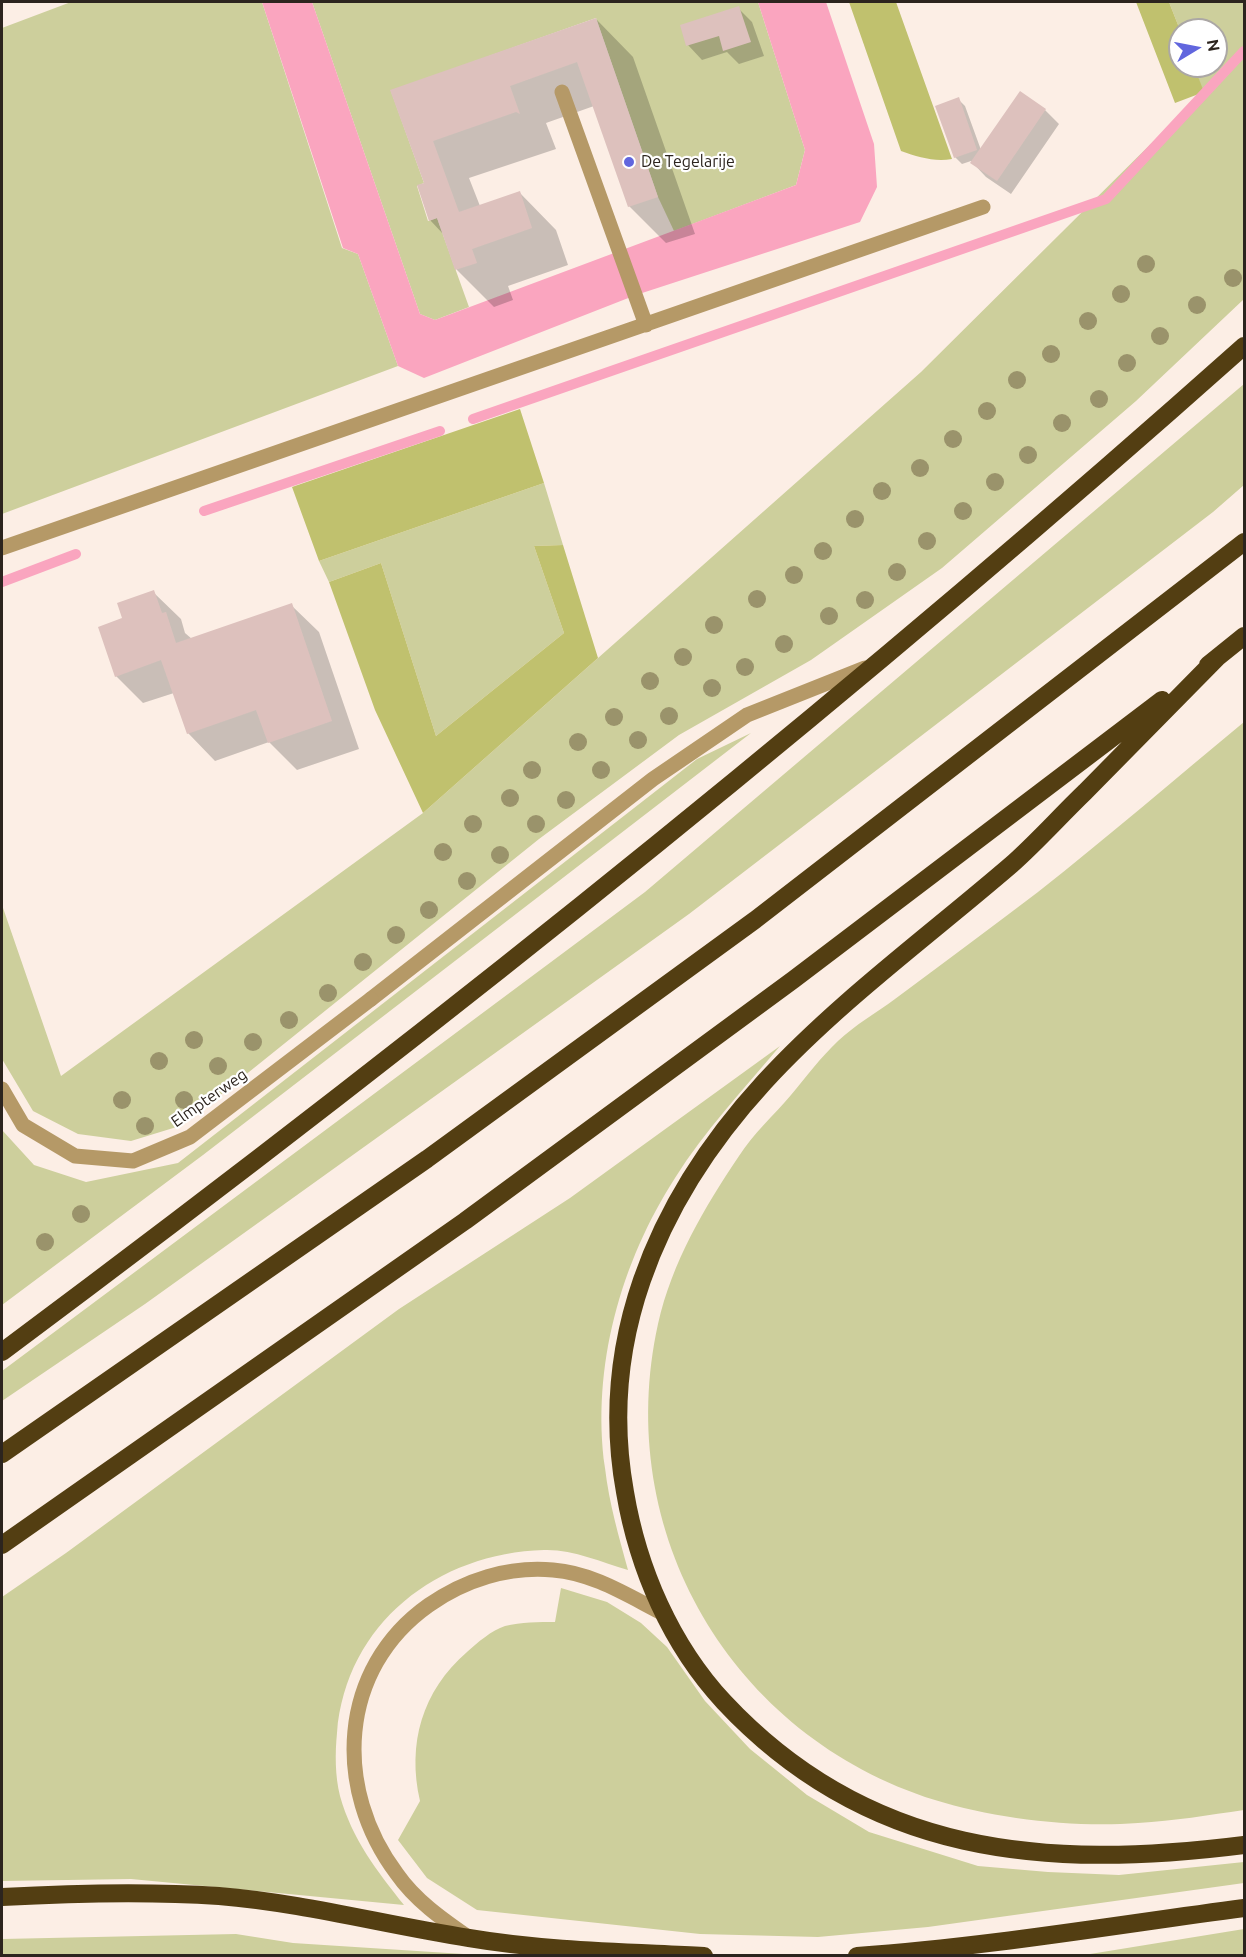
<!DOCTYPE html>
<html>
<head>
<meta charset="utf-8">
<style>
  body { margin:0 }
  #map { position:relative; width:1246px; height:1957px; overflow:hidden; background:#fceee5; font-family:Ubuntu,sans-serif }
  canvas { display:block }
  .frame { position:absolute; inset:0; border:3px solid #2c241e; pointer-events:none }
  .north { position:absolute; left:1168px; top:18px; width:60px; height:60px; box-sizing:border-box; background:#fff; border:2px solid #aba7a5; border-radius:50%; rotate:80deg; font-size:16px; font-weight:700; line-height:24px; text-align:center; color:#2c241e }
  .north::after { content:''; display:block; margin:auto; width:21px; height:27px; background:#6166de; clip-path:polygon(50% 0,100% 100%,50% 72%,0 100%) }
</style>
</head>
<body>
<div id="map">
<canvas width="1246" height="1957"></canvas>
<div class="frame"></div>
<div class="north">N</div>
</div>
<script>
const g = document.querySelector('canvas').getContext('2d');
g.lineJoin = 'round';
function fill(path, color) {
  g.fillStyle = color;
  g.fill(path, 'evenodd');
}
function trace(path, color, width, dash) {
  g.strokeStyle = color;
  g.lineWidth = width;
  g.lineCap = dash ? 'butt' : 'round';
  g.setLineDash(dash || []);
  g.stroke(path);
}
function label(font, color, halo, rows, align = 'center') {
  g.font = font + ' Ubuntu,sans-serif';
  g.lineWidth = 4.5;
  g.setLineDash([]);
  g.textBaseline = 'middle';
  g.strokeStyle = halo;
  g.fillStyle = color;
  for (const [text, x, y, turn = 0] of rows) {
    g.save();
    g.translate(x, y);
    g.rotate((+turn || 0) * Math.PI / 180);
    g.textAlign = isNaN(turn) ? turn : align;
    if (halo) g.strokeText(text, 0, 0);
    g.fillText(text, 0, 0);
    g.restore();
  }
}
fill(new Path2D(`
  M 71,2 L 262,2 L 342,248 L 358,254 L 398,366 L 2,514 L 2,28 Z
  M 312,2 L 758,2 L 805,150 L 796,185 L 674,231 L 658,197 L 596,18 L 391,91 L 424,183 L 417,186 L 428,221 L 437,218 L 469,307 L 435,320 L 420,314 Z
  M 1169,2 L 1244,2 L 1244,299 L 1136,401 L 942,568 L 811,660 L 679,735 L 539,839 L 183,1125 L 131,1141 L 78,1134 L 33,1111 L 2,1059 L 2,905 L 61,1076 L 423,813 L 921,372 L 1203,92 L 1194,66 L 1216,66 L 1216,30 L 1180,30 Z
  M 1244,384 L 1244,485 L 1213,512 L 689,914 L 145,1304 L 2,1401 L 2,1371 L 645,892 Z
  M 544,483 L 563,545 L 534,546 L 564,633 L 436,736 L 381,563 L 329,582 L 319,561 Z
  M 1244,722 L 1244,1810 C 1209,1815 1174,1821 1138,1823 C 1076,1828 995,1819 935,1800 C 731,1736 612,1532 658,1324 C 672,1262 704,1208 739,1156 C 753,1134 774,1115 791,1095 C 806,1077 821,1057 838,1041 C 855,1025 876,1013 895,999 C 943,963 991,928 1038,892 C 1108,837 1176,778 1244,722 Z
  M 751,733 L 203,1155 L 2,1305 L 2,1130 L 34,1165 L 86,1182 L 178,1163 L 697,759 Z
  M 780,1046 C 744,1089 705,1130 675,1178 C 621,1262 591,1367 605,1468 C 609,1503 619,1537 628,1570 C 601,1562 572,1549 544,1550 C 438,1553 346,1623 337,1733 C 335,1753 335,1776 340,1796 C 352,1839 377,1871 404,1905 L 131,1879 L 2,1881 L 2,1597 L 66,1553 L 399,1309 L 570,1198 Z
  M 561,1588 L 607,1602 L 641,1623 L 667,1647 L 705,1701 L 750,1749 L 807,1795 L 869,1832 L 978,1866 L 1048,1872 L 1119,1875 L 1244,1862 L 1244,1883 L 928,1927 L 818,1937 L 700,1934 L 477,1910 L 427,1878 L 398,1840 L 420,1801 C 407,1744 422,1691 467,1652 C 477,1643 492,1630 505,1626 C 521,1622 539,1622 555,1622 Z
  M 1244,1929 L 1244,1955 L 1084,1955 Z
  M 236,1934 L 293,1943 L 479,1955 L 2,1955 L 2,1939 Z`), '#cdcf9c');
fill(new Path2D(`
  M 849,2 L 896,2 L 952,159 C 934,162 918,157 901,151 Z
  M 1136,2 L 1169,2 L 1180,30 L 1180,66 L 1194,66 L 1204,92 L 1175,103 Z
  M 520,409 L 544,483 L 319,561 L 292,487 Z
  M 563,545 L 598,658 L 423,813 L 375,710 L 329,582 L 381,563 L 436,736 L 564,633 L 534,546 Z`), '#c0c16e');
fill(new Path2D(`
  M 262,2 L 312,2 L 420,314 L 435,320 L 796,185 L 805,150 L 758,2 L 826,2 L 874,144 L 877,187 L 860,222 L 636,295 L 424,378 L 398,366 L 358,254 L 343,248 Z`), '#faa5bf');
fill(new Path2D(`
  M 738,8 L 752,22 L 764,56 L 739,64 L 727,52 L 702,60 L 688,45 Z
  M 596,19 L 633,57 L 695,234 L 666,243 L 629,206 L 594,106 L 546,123 L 556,149 L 469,178 L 480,206 L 519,192 L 556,230 L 568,265 L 508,286 L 513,300 L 494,307 L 457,270 L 444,235 L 430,220 L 426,184 L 392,91 Z
  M 958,99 L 965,106 L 981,150 L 1045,110 L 1059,124 L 1011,194 L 986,177 L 971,161 L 962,164 L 955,157 Z
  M 153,592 L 181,619 L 185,633 L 192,639 L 291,605 L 319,632 L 359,749 L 297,770 L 269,742 L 215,761 L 188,733 L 174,693 L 143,703 L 116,676 L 124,619 Z`), '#0003');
trace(new Path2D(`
  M 473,419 L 1106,199 L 1244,51
  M 204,511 L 440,431
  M 2,582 L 76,554`), '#faa5bf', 10);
fill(new Path2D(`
  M 739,6 L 751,42 L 723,51 L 719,36 L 686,46 L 680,25 Z
  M 596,18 L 658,197 L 628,207 L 577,62 L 510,86 L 520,114 L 516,112 L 433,141 L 459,212 L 520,191 L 532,228 L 472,249 L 477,263 L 455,270 L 437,218 L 429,221 L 417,185 L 424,183 L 390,90 Z
  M 1020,91 L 1046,109 L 997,181 L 970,163 Z
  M 959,97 L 977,150 L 954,158 L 935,106 Z
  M 154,590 L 162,613 L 166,612 L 176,643 L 292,603 L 332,721 L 268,743 L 256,710 L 187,734 L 161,660 L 115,677 L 98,627 L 122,618 L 117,603 Z`), '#ddc1bd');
trace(new Path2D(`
  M 562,92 L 646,325
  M 2,548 L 983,207
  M 371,999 L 653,779 L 747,715 L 865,668
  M 468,1937 C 442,1919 415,1900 397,1874 C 333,1789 338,1669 429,1605 C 465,1580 508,1566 553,1570 C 594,1573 630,1597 666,1615`), '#b59967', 15);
trace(new Path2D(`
  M 2,1089 L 23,1125 L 75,1156 L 133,1161 L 190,1137 L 371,999`), '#b59967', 15);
trace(new Path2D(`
  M 1217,658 C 1173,703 1129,747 1085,792 C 1060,816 1037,842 1011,865 C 868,988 707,1092 642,1280 C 618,1349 612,1420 625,1492 C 638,1569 671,1645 724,1702 C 868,1856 1046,1870 1244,1845
  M 1208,665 L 1244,636
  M 2,1352 C 429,1034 847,700 1244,346
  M 2,1454 L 427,1159 L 755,920 L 1244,542
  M 2,1545 L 465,1221 L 793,980 L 1162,700
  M 2,1897 C 73,1893 147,1891 219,1896 C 304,1903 385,1925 469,1938 C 546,1951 626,1952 704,1956
  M 857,1956 C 987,1947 1115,1925 1244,1908`), '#533e12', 18);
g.fillStyle = '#9a936b';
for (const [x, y] of [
  [1146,264],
  [1233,278],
  [1121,294],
  [1197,305],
  [1088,321],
  [1160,336],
  [1051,354],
  [1127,363],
  [1017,380],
  [1099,399],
  [987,411],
  [1062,423],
  [953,439],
  [1028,455],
  [920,468],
  [995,482],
  [882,491],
  [963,511],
  [855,519],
  [927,541],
  [823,551],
  [897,572],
  [794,575],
  [757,599],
  [865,600],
  [829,616],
  [714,625],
  [784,644],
  [683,657],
  [745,667],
  [650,681],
  [712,688],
  [669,716],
  [614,717],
  [638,740],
  [578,742],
  [532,770],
  [601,770],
  [510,798],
  [566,800],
  [473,824],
  [536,824],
  [443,852],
  [500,855],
  [467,881],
  [429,910],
  [396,935],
  [363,962],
  [328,993],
  [289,1020],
  [194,1040],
  [253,1042],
  [159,1061],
  [218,1066],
  [122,1100],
  [184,1100],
  [145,1126],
  [81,1214],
  [45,1242]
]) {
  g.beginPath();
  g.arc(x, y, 9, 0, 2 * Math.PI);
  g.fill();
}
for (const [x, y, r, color] of [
  [629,162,6,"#6166de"]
]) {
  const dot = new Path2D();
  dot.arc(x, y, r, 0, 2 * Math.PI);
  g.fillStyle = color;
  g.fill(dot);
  trace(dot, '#fff', 2);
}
label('16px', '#2c241e', '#fff', [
  ["De Tegelarije",641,162]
], 'left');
label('16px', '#2c241e', '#fff', [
  ["Elmpterweg",209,1098,-35]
]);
</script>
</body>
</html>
